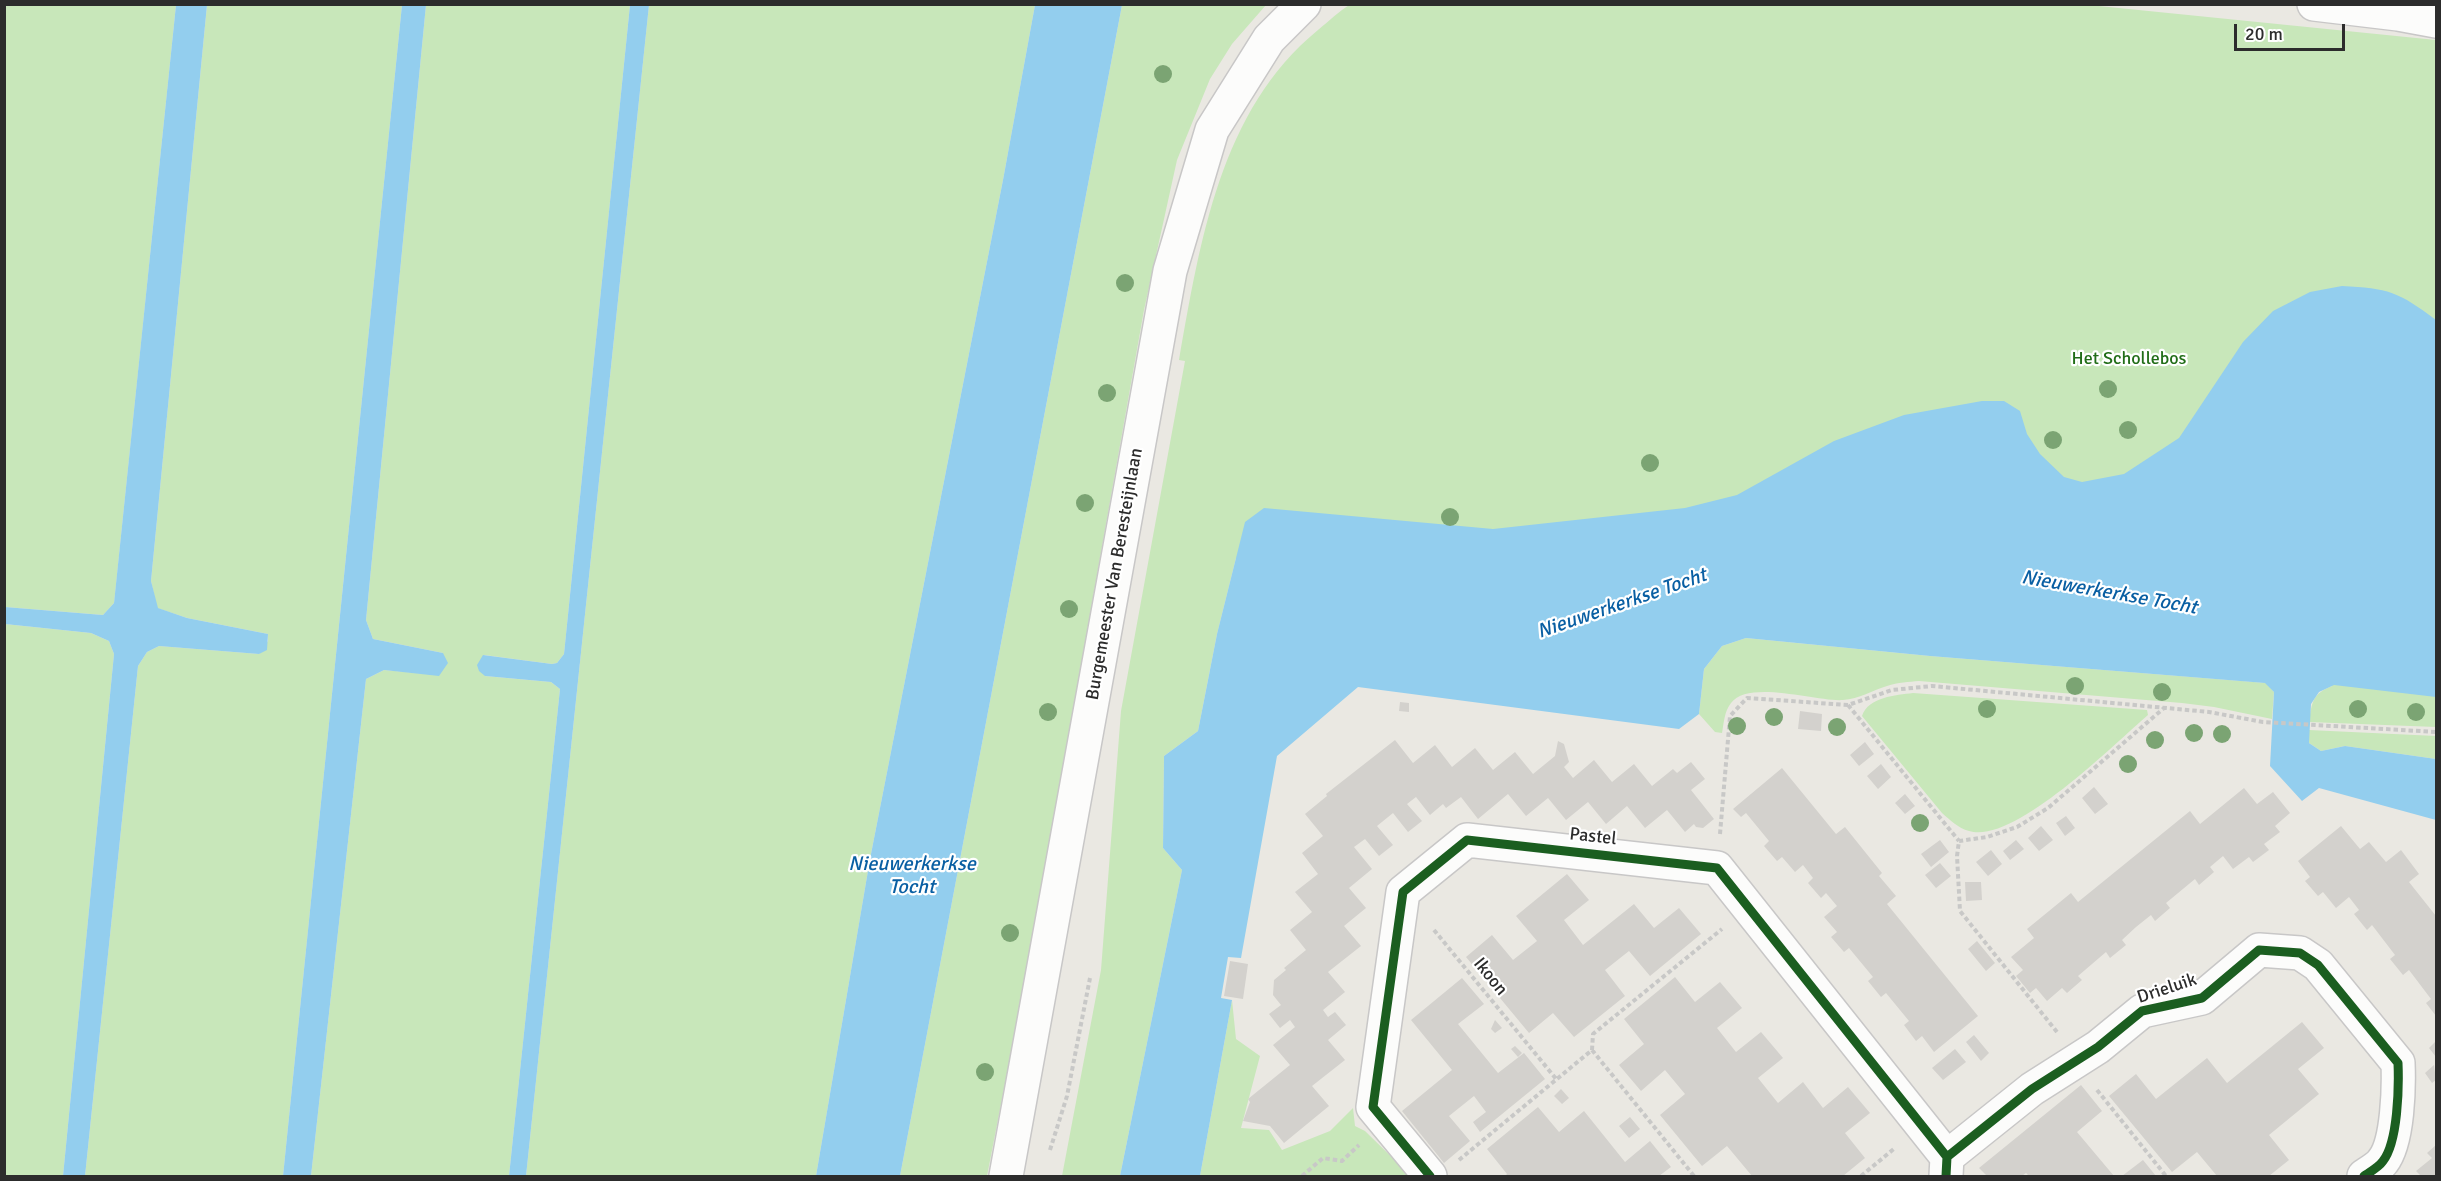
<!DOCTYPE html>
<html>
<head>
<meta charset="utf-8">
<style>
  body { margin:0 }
  #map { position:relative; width:2441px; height:1181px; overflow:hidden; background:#eae8e2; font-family:Signika,sans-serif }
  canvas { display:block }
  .frame { position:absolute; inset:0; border:6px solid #2c2c2c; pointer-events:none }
  .scale { position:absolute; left:2234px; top:24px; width:111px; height:27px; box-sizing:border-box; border:3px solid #2c2c2c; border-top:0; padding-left:8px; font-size:18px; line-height:21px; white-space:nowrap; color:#2c2c2c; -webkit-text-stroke:4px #fff; paint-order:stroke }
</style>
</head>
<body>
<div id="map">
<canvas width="2441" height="1181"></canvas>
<div class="frame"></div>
<div class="scale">20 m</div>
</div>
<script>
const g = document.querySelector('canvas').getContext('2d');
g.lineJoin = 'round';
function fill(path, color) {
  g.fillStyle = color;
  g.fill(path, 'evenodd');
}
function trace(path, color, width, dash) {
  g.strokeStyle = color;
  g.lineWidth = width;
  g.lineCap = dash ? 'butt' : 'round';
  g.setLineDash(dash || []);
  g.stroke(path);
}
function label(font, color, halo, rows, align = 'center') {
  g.font = font + ' Signika,sans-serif';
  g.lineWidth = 4.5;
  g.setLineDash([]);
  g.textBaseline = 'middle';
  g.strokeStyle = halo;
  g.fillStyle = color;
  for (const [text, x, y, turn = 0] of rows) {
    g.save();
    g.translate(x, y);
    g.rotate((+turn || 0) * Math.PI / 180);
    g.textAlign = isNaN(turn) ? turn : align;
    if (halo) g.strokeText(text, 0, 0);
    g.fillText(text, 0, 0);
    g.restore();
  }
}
fill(new Path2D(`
  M 1351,4 L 2079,4 L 2436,40 L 2436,727 L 2309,722 C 2312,702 2312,694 2332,686 L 1236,558 L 1217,634 L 1198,731 L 1164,756 L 1163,848 L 1182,870 L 1120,1176 L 1062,1176 L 1101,970 L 1121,711 L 1185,361 L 1179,360 C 1200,242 1220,110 1318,30 C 1329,21 1339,11 1351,4 Z
  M 4,5 L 176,5 L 115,594 L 114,603 L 103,615 L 5,607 Z
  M 207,5 L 402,5 L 283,1176 L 85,1176 L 138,666 L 147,652 L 159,646 L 259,654 L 268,641 L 268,634 L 187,618 L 157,608 L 151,581 Z
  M 426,5 L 630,5 L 564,654 L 557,663 L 552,664 L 484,655 L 485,676 L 551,682 L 560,689 L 509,1176 L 311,1176 L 366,679 L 384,670 L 439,675 L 443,653 L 373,639 L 366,620 Z
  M 649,5 L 1035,5 L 1003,180 L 870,859 L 816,1176 L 526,1176 Z
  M 1122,5 L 1266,5 L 1232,44 L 1210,79 L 1177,160 L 1144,310 L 1025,981 L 987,1176 L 900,1176 Z
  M 5,624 L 91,633 L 109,641 L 114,654 L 63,1176 L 5,1176 Z
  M 1746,638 L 1930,656 L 2266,683 L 2274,692 L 2272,719 L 2214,707 L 2182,703 L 1919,681 C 1909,682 1898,682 1887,686 C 1873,690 1859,699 1843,700 C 1817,702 1749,679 1731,703 C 1724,712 1724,723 1722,733 L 1715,732 L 1699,714 L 1704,669 L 1722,646 Z
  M 1913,693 L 2147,710 L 2148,715 C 2114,744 2014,845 1969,831 C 1958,828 1950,820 1942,813 L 1862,716 C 1868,697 1896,695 1913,693 Z
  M 2309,730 L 2436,736 L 2436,759 L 2345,746 L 2321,751 L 2309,743 Z
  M 1232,1000 L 1236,1039 L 1260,1056 L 1241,1128 L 1269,1130 L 1282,1150 L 1330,1131 L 1353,1108 L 1355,1126 L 1365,1131 L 1411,1176 L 1200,1176 Z`), '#c8e7ba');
fill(new Path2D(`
  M 176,5 L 207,5 L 151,581 L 158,608 L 187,618 L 268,634 L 267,650 L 259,654 L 159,646 L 147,652 L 138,666 L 85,1176 L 63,1176 L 114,654 L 109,641 L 91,633 L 5,624 L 5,607 L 103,615 L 114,603 Z
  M 402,5 L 426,5 L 366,620 L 373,639 L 443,653 L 448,663 L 439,676 L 384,670 L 366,679 L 311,1176 L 283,1176 Z
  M 630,5 L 649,5 L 526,1176 L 509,1176 L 560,689 L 551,682 L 485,676 L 479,671 L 477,665 L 483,655 L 552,664 L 557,663 L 564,654 Z
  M 1035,5 L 1122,5 L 900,1176 L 816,1176 L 870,859 L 1003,180 Z
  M 2342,286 C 2388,288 2399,292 2436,320 L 2436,697 L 2334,685 L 2319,692 L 2311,704 L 2309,743 L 2321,751 L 2345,746 L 2436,759 L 2436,820 L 2319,788 L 2302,801 L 2270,766 L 2274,692 L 2265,683 L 1930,656 L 1746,638 L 1722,646 L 1704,669 L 1699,714 L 1679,729 L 1358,687 L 1277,756 L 1241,958 L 1228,957 L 1221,998 L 1232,1000 L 1200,1176 L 1120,1176 L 1182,870 L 1163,848 L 1164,756 L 1198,731 L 1217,634 L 1245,522 L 1264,508 L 1493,529 L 1685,508 L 1737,495 L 1834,441 L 1904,415 L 1982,401 L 2004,401 L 2020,411 L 2027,434 L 2040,454 L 2064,477 L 2082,482 L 2124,474 L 2179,438 L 2243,342 L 2273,311 L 2310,292 Z`), '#93ceee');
fill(new Path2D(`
  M 1400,702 L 1409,703 L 1409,712 L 1399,711 Z
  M 1800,711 L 1822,714 L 1821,731 L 1798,729 Z
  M 1395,740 L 1413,763 L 1435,745 L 1452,767 L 1475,748 L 1493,770 L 1515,752 L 1533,774 L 1555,756 L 1558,741 L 1564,744 L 1569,762 L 1564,767 L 1573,778 L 1594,760 L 1612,782 L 1634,764 L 1652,786 L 1673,769 L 1677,773 L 1691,762 L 1705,779 L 1691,790 L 1714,819 L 1703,828 L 1696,827 L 1694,824 L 1685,832 L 1667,810 L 1645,828 L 1627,806 L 1606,824 L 1588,802 L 1566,820 L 1548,798 L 1526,816 L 1508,794 L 1478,819 L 1461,797 L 1446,808 L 1443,804 L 1430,815 L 1416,797 L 1407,804 L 1422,821 L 1408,832 L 1393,813 L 1377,826 L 1393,845 L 1379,856 L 1365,839 L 1354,847 L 1372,869 L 1349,888 L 1366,908 L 1344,926 L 1361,946 L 1328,972 L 1345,992 L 1323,1010 L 1328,1017 L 1335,1012 L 1346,1025 L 1328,1040 L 1345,1060 L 1312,1086 L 1329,1106 L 1284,1143 L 1270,1126 L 1243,1121 L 1250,1102 L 1248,1099 L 1290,1065 L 1273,1045 L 1295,1027 L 1290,1020 L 1280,1028 L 1269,1014 L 1281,1005 L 1273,995 L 1274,980 L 1286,970 L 1284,968 L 1306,950 L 1290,930 L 1312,912 L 1295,892 L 1318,874 L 1302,853 L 1323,836 L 1305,814 L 1327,796 L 1326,794 Z
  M 1865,742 L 1874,754 L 1859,766 L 1850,755 Z
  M 1881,764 L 1891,777 L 1878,789 L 1867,776 Z
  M 1782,768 L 1836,834 L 1845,827 L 1882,873 L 1879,876 L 1896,896 L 1887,904 L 1978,1016 L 1934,1052 L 1922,1036 L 1916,1041 L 1904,1025 L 1909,1021 L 1886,993 L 1881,997 L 1868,981 L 1873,977 L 1849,948 L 1844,952 L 1831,937 L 1837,932 L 1824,917 L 1837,906 L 1826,893 L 1821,898 L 1808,883 L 1813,878 L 1803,865 L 1795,872 L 1782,857 L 1777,861 L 1764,846 L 1769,841 L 1746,813 L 1741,817 L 1733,809 Z
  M 2094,787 L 2108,804 L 2095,814 L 2082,798 Z
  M 2244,788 L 2257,804 L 2273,792 L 2290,813 L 2275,826 L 2280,832 L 2264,844 L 2269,850 L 2253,862 L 2249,857 L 2233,869 L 2223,856 L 2210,867 L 2214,872 L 2199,885 L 2195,879 L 2166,903 L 2170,908 L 2155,921 L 2151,915 L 2136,927 L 2122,940 L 2126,945 L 2110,958 L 2106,952 L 2078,976 L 2082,980 L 2067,993 L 2062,988 L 2047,1001 L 2036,988 L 2030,993 L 2016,976 L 2023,970 L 2011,957 L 2034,938 L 2027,929 L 2071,893 L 2078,902 L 2190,811 L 2200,824 Z
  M 1905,794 L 1915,806 L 1905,814 L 1895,803 Z
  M 2066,816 L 2075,828 L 2065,836 L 2056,823 Z
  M 2041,826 L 2053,840 L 2039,851 L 2028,838 Z
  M 2341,826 L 2360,849 L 2369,842 L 2386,862 L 2401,850 L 2419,874 L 2409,882 L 2436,916 L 2436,1016 L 2426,1003 L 2431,999 L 2409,970 L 2403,975 L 2390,959 L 2395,955 L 2372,925 L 2367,930 L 2354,914 L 2359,910 L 2349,897 L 2336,908 L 2323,892 L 2318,896 L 2305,881 L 2310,877 L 2298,861 Z
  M 1940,840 L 1949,852 L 1931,867 L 1921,854 Z
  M 2016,840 L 2024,849 L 2010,860 L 2003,851 Z
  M 1991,850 L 2002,864 L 1988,876 L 1976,862 Z
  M 1940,863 L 1951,876 L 1936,888 L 1925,875 Z
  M 1567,874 L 1589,900 L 1564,920 L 1583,945 L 1634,904 L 1654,928 L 1679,908 L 1701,934 L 1650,976 L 1629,951 L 1605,970 L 1625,996 L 1574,1037 L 1553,1013 L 1529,1033 L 1466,957 L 1492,935 L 1513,960 L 1537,941 L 1516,916 Z
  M 1965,882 L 1981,882 L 1982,900 L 1966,901 Z
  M 1977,941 L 1995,963 L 1986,971 L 1968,949 Z
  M 1230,961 L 1248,964 L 1243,999 L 1224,996 Z
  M 1675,977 L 1695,1002 L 1720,982 L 1742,1008 L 1717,1028 L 1736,1052 L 1761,1032 L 1783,1058 L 1758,1078 L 1778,1103 L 1803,1082 L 1823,1108 L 1848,1087 L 1870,1113 L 1845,1133 L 1865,1158 L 1843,1176 L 1752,1176 L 1727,1146 L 1702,1166 L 1660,1115 L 1685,1094 L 1665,1070 L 1641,1091 L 1619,1065 L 1644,1044 L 1624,1019 Z
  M 1462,978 L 1484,1004 L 1458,1024 L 1498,1073 L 1524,1053 L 1545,1079 L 1480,1132 L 1473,1122 L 1486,1112 L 1474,1096 L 1449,1116 L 1470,1141 L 1444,1163 L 1402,1111 L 1452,1070 L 1411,1020 Z
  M 1495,1020 L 1502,1028 L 1495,1033 L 1491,1029 Z
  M 2302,1022 L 2324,1048 L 2298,1069 L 2319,1094 L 2269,1135 L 2289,1160 L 2269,1176 L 2217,1176 L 2197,1152 L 2172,1172 L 2109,1096 L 2136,1074 L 2156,1099 L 2207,1058 L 2227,1083 Z
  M 1974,1035 L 1989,1053 L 1981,1061 L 1966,1042 Z
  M 2436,1041 L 2436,1057 L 2429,1048 Z
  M 1515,1046 L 1522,1053 L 1518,1057 L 1511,1049 Z
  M 1955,1049 L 1966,1062 L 1943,1080 L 1932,1068 Z
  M 2434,1065 L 2436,1080 L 2432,1083 L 2425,1073 Z
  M 2081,1085 L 2102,1111 L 2077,1132 L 2114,1176 L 2029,1176 L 2026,1173 L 2022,1176 L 1987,1176 L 1979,1168 Z
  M 1561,1089 L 1569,1098 L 1562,1104 L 1554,1096 Z
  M 1538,1107 L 1559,1132 L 1584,1111 L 1625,1162 L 1650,1141 L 1671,1167 L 1659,1176 L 1505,1176 L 1507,1174 L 1487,1149 Z
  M 1630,1117 L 1640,1129 L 1629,1138 L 1619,1126 Z
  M 2436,1145 L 2436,1176 L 2421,1176 L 2416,1171 L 2432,1158 L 2427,1153 Z
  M 2143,1160 L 2156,1176 L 2122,1176 Z`), '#d3d1cd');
const minor = new Path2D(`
  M 1947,1157 L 2032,1089 L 2098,1047 L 2142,1011 L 2202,998 L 2259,950 L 2300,953 L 2318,965 L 2398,1063 C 2399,1087 2398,1142 2383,1161 C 2379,1167 2370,1172 2364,1176
  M 1430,1176 L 1373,1107 L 1403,892 L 1467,840 L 1717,868 L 1947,1157 L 1946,1176`);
const secondary = new Path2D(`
  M 2314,4 L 2398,14 L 2436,21
  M 1006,1176 L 1170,271 L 1212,130 L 1269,39 L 1304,4`);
trace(minor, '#c8c7c7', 36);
trace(secondary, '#c8c7c7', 36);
trace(new Path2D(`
  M 1848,705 L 1959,841
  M 1720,834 L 1730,716 L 1747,698 L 1848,705 L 1892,690 L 1932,686 L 2209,712 L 2263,722 L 2436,732
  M 1434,930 L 1557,1080
  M 2057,1032 L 1960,911 L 1957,856 L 1959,841 L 1987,837 L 2017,827 L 2048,808 L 2164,708
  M 1592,1050 L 1694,1176
  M 2097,1090 L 2166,1176
  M 1050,1150 L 1067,1096 L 1090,978
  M 1459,1160 L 1592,1050 L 1593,1034 L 1722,929
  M 1302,1176 L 1323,1158 L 1342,1161 L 1359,1145
  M 1861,1176 L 1895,1148`), '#c8c8c7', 4, [4.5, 3]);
trace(minor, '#fcfcfb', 33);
trace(secondary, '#fcfcfb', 33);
trace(new Path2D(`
  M 1947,1157 L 2032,1089 L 2098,1047 L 2142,1011 L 2202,998 L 2259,950 L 2300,953 L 2318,965 L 2398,1063 C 2399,1087 2398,1142 2383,1161 C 2379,1167 2370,1172 2364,1176
  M 1430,1176 L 1373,1107 L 1403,892 L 1467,840 L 1717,868 L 1947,1157 L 1946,1176`), '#1b5e20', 9);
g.fillStyle = '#7ba473';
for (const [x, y] of [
  [1163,74],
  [1125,283],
  [2108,389],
  [1107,393],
  [2128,430],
  [2053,440],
  [1650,463],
  [1085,503],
  [1450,517],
  [1069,609],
  [2075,686],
  [2162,692],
  [1987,709],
  [2358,709],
  [1048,712],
  [2416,712],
  [1774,717],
  [1737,726],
  [1837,727],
  [2194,733],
  [2222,734],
  [2155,740],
  [2128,764],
  [1920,823],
  [1010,933],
  [985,1072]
]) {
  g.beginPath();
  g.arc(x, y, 9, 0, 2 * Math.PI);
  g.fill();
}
label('18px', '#216d18', '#fff', [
  ["Het Schollebos",2129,359]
]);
label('18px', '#2c2c2c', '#fff', [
  ["Burgemeester Van Beresteijnlaan",1115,574,-80],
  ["Pastel",1593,837,6],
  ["Ikoon",1490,977,51],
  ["Drieluik",2167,989,-18]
]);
label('italic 20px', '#095fa3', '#fff', [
  ["Nieuwerkerkse Tocht",2109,593,10],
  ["Nieuwerkerkse Tocht",1622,604,-19],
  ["Nieuwerkerkse",912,865],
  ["Tocht",912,888]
]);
</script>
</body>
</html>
